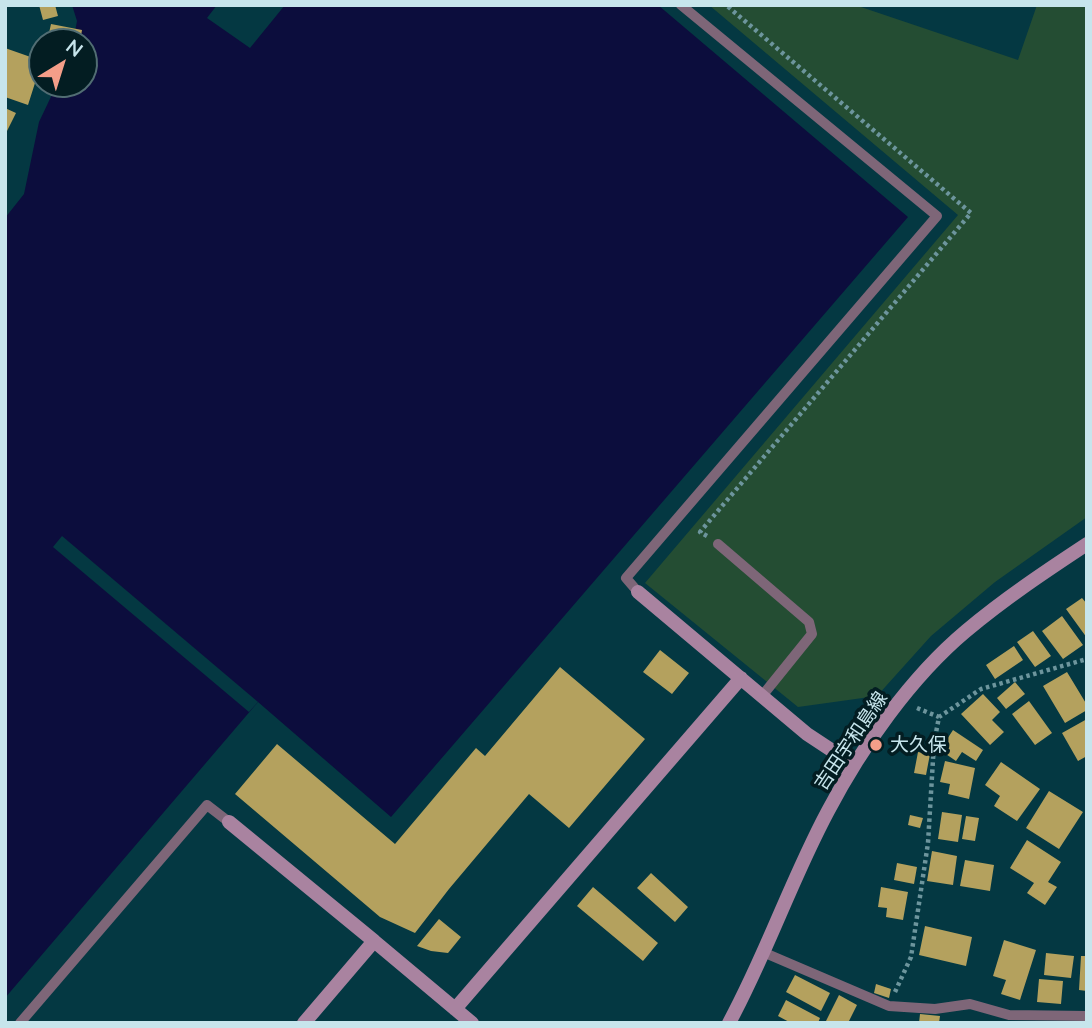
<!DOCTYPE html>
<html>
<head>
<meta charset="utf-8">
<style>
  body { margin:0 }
  #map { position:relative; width:1092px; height:1028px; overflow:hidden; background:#043842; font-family:Lato,sans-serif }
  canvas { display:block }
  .frame { position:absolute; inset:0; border:7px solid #c7e5ec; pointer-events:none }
  .north { position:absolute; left:28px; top:28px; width:70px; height:70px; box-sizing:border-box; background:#031d22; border:2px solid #516d73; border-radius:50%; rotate:38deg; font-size:19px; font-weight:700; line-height:28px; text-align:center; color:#c7e5ec }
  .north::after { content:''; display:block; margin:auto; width:24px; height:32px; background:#f49e89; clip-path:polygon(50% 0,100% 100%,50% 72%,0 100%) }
</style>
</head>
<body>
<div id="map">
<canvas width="1092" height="1028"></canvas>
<div class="frame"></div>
<div class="north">N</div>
</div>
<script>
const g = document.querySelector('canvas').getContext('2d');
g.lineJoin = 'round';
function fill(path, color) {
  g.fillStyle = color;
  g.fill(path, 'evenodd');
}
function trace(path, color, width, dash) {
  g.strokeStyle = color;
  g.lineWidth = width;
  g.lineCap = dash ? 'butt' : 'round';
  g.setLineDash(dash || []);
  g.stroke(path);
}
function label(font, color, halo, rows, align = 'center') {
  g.font = font + ' Lato,"Noto Sans JP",sans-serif';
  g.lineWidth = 7;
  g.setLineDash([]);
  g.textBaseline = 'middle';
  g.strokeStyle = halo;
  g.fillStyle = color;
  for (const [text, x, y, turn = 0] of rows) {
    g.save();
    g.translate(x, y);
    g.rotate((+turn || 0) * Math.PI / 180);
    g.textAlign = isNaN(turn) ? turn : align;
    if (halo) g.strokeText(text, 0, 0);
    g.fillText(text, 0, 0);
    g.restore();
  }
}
fill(new Path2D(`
  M 709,5 L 855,5 L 1018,60 L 1037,5 L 1087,5 L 1087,517 L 995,582 L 931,636 L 877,696 L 798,707 L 645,583 L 958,215 Z`), '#244d33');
fill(new Path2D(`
  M 72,5 L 217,5 L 207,18 L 250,48 L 285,5 L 658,5 L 908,217 L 391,817 L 258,702 L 5,998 L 5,218 L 24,194 L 39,122 L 57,84 L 84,84 L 84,42 L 73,42 L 77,21 Z`), '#0c0d3d');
fill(new Path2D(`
  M 62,536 L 258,702 L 249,712 L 53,547 Z`), '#043842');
fill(new Path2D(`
  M 39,5 L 55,5 L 58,16 L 43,20 Z
  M 51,24 L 82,30 L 80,42 L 47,42 Z
  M 5,48 L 42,61 L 28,105 L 5,97 Z
  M 5,108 L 16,113 L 5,135 Z
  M 1082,598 L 1087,604 L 1087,638 L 1066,609 Z
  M 1062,616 L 1083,645 L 1063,659 L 1042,631 Z
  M 1033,631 L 1051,656 L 1035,667 L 1017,642 Z
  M 1014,646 L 1023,660 L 995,679 L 986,665 Z
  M 660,650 L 689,673 L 672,694 L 643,672 Z
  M 560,667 L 645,739 L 569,828 L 529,794 L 449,889 L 415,933 L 380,917 L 235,794 L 277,744 L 395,844 L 476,748 L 485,756 Z
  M 1067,672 L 1087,705 L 1087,710 L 1065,723 L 1043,686 Z
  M 1015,682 L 1025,694 L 1006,709 L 997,698 Z
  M 983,694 L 1000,712 L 992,720 L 1004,732 L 990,745 L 961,714 Z
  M 1029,701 L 1052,733 L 1035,745 L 1012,714 Z
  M 1087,719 L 1087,756 L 1078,761 L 1062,733 Z
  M 953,730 L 983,750 L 976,761 L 962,752 L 956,761 L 940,750 Z
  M 918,752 L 930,754 L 926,775 L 914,773 Z
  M 945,761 L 975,768 L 969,799 L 948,794 L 950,784 L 940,782 Z
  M 1001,762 L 1040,789 L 1017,821 L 994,806 L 1000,796 L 985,785 Z
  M 1049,791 L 1083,812 L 1059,849 L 1026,828 Z
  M 942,812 L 962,815 L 958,842 L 938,839 Z
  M 910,815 L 923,818 L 920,828 L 908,825 Z
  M 966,816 L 979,818 L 975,841 L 962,839 Z
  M 1027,840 L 1061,862 L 1048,882 L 1057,887 L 1045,905 L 1027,893 L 1034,883 L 1010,868 Z
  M 932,851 L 957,856 L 953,885 L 927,881 Z
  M 965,860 L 994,865 L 990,891 L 960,886 Z
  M 897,863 L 917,867 L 914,884 L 894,880 Z
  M 651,873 L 688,907 L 675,922 L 637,888 Z
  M 593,887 L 658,943 L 643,961 L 577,906 Z
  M 881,887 L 908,892 L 903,920 L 886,917 L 887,908 L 878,907 Z
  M 439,919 L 461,937 L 448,953 L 431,951 L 417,946 Z
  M 925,926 L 972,937 L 966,966 L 919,955 Z
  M 1004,940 L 1036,950 L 1020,1000 L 1001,994 L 1006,980 L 993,976 Z
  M 1046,953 L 1074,956 L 1071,978 L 1044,975 Z
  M 1081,956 L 1087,956 L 1087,991 L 1079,990 Z
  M 795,975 L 830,993 L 821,1011 L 786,992 Z
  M 1039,979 L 1063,981 L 1061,1004 L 1037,1002 Z
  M 876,984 L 891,989 L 889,998 L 874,993 Z
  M 839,995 L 857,1005 L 848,1023 L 825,1023 Z
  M 786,1000 L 820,1018 L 818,1023 L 791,1023 L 778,1016 Z
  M 920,1014 L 940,1016 L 939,1023 L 919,1023 Z`), '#b4a15e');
trace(new Path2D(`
  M 707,536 L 700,532 L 971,213 L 726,5
  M 917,708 L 939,717
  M 895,992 L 911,957 L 928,843 L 934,743 L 939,717 L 981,689 L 1087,659`), '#6d959d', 4.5, [3.5, 3.5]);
trace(new Path2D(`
  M 718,544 L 809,622 L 812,634 L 762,696
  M 638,592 L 626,578 L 937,216 L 681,5
  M 765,953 L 889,1006 L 935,1009 L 970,1004 L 1009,1015 L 1087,1016
  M 20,1023 L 207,805 L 229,822`), '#7e6678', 10);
trace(new Path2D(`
  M 638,592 L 807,734 L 854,765
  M 229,822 L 374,941
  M 455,1009 L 741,678
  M 304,1023 L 374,941 L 472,1023
  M 729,1023 C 767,953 791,880 828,811 C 861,748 911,677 966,631 C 1004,599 1046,571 1087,544`), '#a983a0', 14);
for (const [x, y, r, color] of [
  [876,745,7,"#f49e89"]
]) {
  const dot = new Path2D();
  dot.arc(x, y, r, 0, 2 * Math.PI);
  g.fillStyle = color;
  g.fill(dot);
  trace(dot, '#031d22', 2.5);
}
label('19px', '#c7e5ec', '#031d22', [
  ["吉田宇和島線",851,741,-56]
]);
label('19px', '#c7e5ec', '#031d22', [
  ["大久保",890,745]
], 'left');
</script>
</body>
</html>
